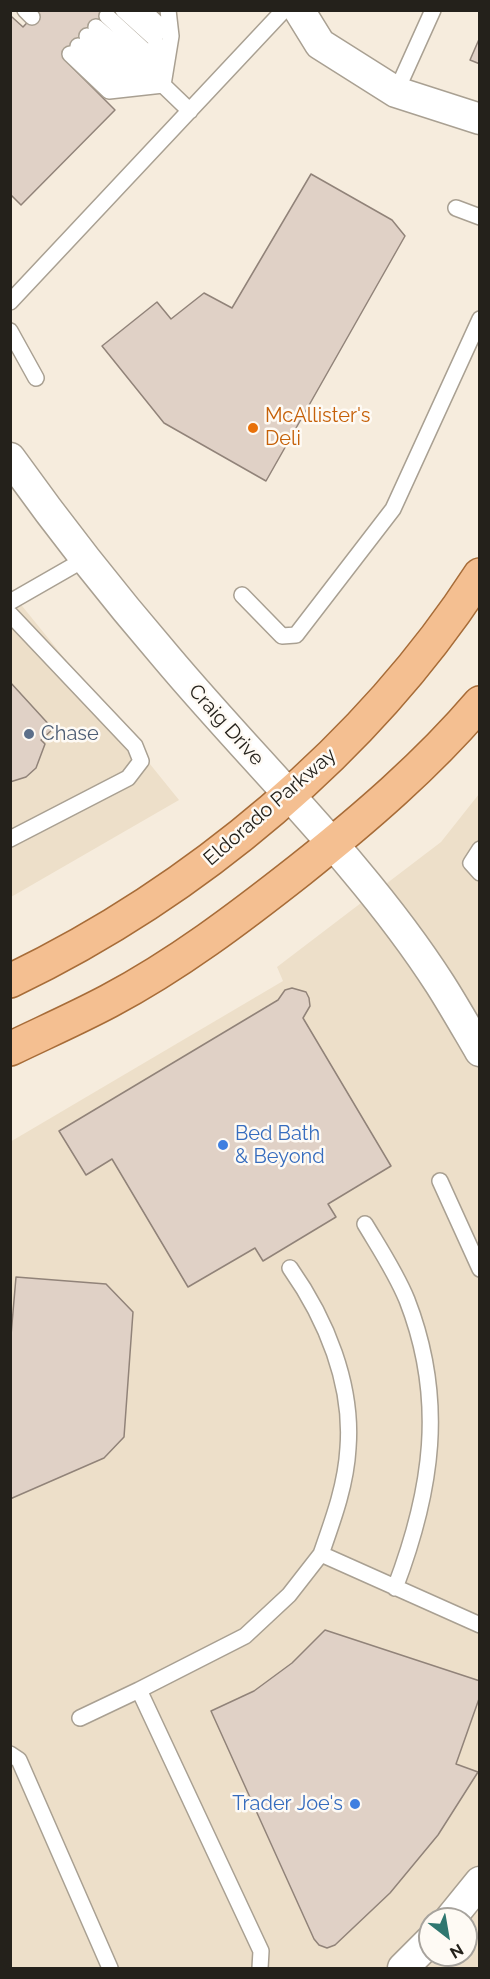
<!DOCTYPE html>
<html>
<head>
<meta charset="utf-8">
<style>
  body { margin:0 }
  #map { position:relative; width:490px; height:1979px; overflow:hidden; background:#f6ecdd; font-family:Raleway,sans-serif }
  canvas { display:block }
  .frame { position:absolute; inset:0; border:12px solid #24211b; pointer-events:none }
  .north { position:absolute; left:418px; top:1907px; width:60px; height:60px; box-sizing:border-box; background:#fefaf4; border:2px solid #a7a39d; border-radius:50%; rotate:149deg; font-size:16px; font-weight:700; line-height:24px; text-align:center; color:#24211b }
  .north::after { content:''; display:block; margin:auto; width:21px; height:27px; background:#2f7770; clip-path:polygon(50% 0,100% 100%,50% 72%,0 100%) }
</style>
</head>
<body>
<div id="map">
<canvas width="490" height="1979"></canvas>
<div class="frame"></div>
<div class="north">N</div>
</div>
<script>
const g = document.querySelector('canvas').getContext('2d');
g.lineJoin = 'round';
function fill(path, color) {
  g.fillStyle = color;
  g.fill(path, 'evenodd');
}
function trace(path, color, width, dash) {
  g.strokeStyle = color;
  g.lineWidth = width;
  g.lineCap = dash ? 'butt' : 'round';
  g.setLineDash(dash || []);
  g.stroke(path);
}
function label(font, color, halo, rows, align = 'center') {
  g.font = font + ' Raleway,sans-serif';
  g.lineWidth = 5;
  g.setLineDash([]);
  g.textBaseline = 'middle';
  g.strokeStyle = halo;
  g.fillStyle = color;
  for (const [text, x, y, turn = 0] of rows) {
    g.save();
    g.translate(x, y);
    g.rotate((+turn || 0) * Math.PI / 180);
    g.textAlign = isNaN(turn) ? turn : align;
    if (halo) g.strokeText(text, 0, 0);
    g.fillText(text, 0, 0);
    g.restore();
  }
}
fill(new Path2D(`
  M 10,591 L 179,800 L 11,897 L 10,897 Z
  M 479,794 L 479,1968 L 11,1968 L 10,1142 L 283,981 L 277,967 L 441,842 ZM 430,1919 L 466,1919 L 466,1955 L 430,1955 Z`), '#eddfc9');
const building = new Path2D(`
  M 39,10 L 112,10 L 64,59 L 115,110 L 21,205 L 10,194 L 10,19 L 12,17 L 23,27 Z
  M 480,37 L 480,64 L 470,60 Z
  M 311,174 L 392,220 L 405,236 L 266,481 L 164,423 L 102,346 L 157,302 L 171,319 L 204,293 L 232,308 Z
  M 10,682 L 53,729 L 41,740 L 45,744 L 36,768 L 26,777 L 10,782 Z
  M 292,988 L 306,992 L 309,998 L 310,1006 L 303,1018 L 391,1166 L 328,1204 L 336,1217 L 263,1261 L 255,1248 L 188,1287 L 112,1159 L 86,1175 L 59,1131 L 278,1000 L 285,990 Z
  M 16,1277 L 106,1284 L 133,1312 L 124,1437 L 104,1458 L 10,1499 L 10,1347 Z
  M 325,1630 L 480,1681 L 480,1696 L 456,1764 L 478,1772 L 438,1835 L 390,1893 L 335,1945 L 327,1948 L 319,1945 L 314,1939 L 211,1711 L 254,1691 L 292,1663 Z`);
fill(building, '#e0d1c6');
trace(building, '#918379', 1.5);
const lane = new Path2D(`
  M 25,10 L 32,17
  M 123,10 L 155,39 L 161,73
  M 143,10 L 171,36 L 163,85 L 190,111
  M 168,10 L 171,36
  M 107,16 L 143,49 L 163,85
  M 96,27 L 154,77
  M 87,36 L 125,70 L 149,79
  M 78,46 L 116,81 L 133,83
  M 70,54 L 109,91 L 163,85
  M 396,92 L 433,10
  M 456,208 L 480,217
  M 10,302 L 284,10
  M 10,331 L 36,378
  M 242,595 L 282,636 L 296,635 L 393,509 L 480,319
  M 10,602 L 85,559
  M 10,614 L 135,746 L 141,761 L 128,778 L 10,839
  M 480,849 L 471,863 L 480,873
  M 440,1181 L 480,1269
  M 365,1224 C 380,1249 396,1273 407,1300 C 446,1400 432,1491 395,1588
  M 290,1268 C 326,1319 353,1384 348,1448 C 346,1485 333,1520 321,1554
  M 80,1718 L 139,1690
  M 10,1754 L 19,1760 L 110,1968
  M 260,1968 L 261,1951 L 139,1690 L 245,1636 L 289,1595 L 321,1554 L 480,1625`);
const street = new Path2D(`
  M 299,10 L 320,44 L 396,92 L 480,119
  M 10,458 C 60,528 112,594 167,658 C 257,765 365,867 440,984 C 454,1006 467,1029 480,1051
  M 450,1919 L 480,1882
  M 403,1968 L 430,1941`);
const primary = new Path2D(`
  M 10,981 C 195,892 368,748 480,575
  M 10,1049 C 43,1033 77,1018 109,1001 C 177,965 239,918 300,870 C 364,819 427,765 480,703`);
trace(lane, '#a9a092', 18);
trace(street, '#a9a092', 33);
trace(primary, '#a76c38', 36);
trace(lane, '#fff', 15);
trace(street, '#fff', 30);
trace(primary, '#f4bf91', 33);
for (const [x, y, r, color] of [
  [253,428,6,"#e8710a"],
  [29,734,6,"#5c6f8a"],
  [223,1145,6,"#3f7fe0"],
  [355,1804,6,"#3f7fe0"]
]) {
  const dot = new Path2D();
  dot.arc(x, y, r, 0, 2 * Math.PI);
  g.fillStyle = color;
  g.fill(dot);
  trace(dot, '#fefaf4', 2);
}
label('20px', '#c56008', '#fefaf4', [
  ["McAllister's",265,416],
  ["Deli",265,439]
], 'left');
label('20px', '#24211b', '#fefaf4', [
  ["Craig Drive",226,725,48],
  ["Eldorado Parkway",270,807,-41]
]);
label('20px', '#4e5e75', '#fefaf4', [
  ["Chase",41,734]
], 'left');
label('20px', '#366cbe', '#fefaf4', [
  ["Bed Bath",235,1134],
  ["& Beyond",235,1157],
  ["Trader Joe's",343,1804,"right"]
], 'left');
</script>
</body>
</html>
